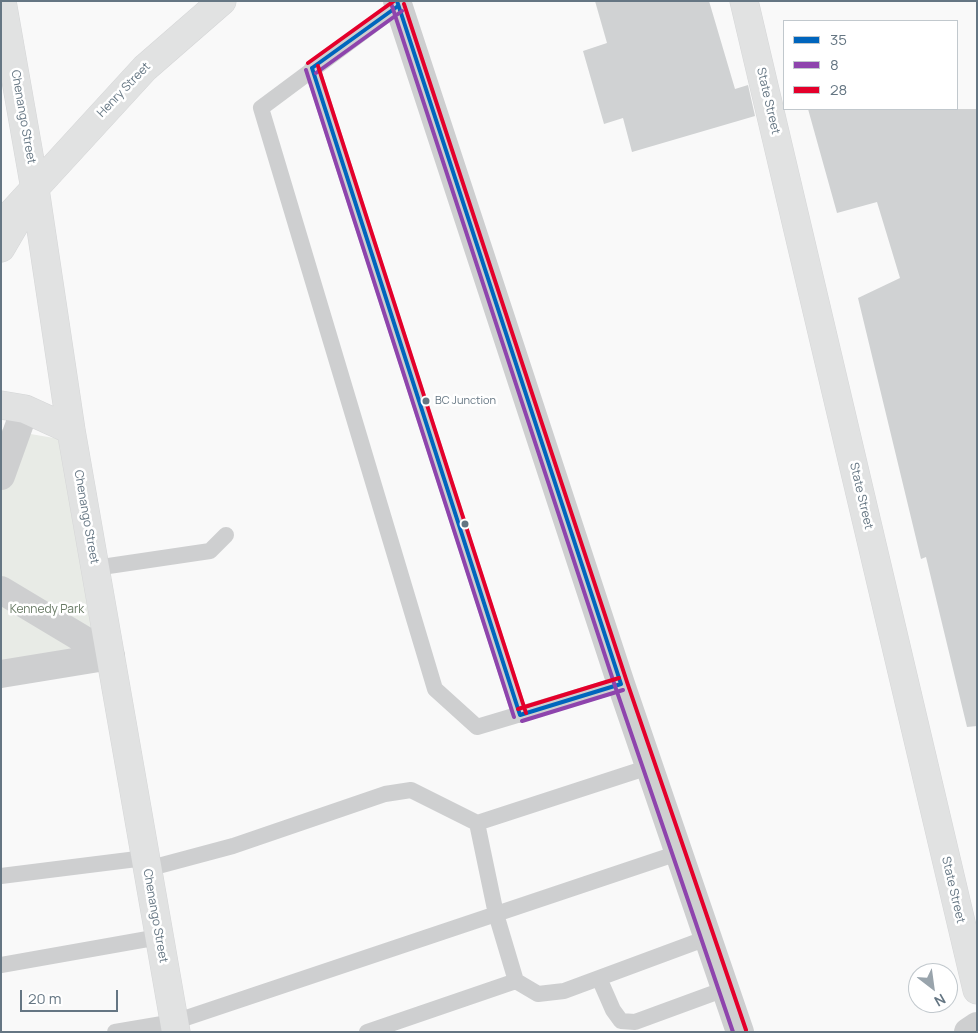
<!DOCTYPE html>
<html>
<head>
<meta charset="utf-8">
<style>
  body { margin:0 }
  #map { position:relative; width:978px; height:1033px; overflow:hidden; background:#f9f9f9; font-family:Manrope,sans-serif }
  canvas { display:block }
  .frame { position:absolute; inset:0; border:2px solid #657683; pointer-events:none }
  .legend { position:absolute; left:783px; top:20px; width:175px; height:90px; box-sizing:border-box; background:#fff; border:1px solid #c1c8cd; margin:0; padding:6px 9px; list-style:none; font-size:15px; color:#657683 }
  .legend li { display:flex; align-items:center; gap:10px; height:25px }
  .legend b { width:25px; border:1px solid #c1c8cd }
  .north { position:absolute; left:908px; top:963px; width:50px; height:50px; box-sizing:border-box; background:#fff; border:1px solid #c1c8cd; border-radius:50%; rotate:150deg; font-size:14px; font-weight:700; line-height:20px; text-align:center; color:#657683 }
  .north::after { content:''; display:block; margin:auto; width:18px; height:22px; background:#99a4ac; clip-path:polygon(50% 0,100% 100%,50% 72%,0 100%) }
  .scale { position:absolute; left:20px; top:990px; width:98px; height:22px; box-sizing:border-box; border:2px solid #657683; border-top:0; padding-left:6px; font-size:15px; line-height:18px; white-space:nowrap; color:#657683; -webkit-text-stroke:4px #fff; paint-order:stroke }
</style>
</head>
<body>
<div id="map">
<canvas width="978" height="1033"></canvas>
<div class="frame"></div>
<ul class="legend">
<li><b style="height:6px;background:#0065bd"></b>35</li>
<li><b style="height:6px;background:#8e44ad"></b>8</li>
<li><b style="height:6px;background:#e4002b"></b>28</li>
</ul>
<div class="north">N</div>
<div class="scale">20 m</div>
</div>
<script>
const g = document.querySelector('canvas').getContext('2d');
g.lineJoin = 'round';
function fill(path, color) {
  g.fillStyle = color;
  g.fill(path, 'evenodd');
}
function trace(path, color, width, dash) {
  g.strokeStyle = color;
  g.lineWidth = width;
  g.lineCap = dash ? 'butt' : 'round';
  g.setLineDash(dash || []);
  g.stroke(path);
}
function label(font, color, halo, rows, align = 'center') {
  g.font = font + ' Manrope,sans-serif';
  g.lineWidth = 5;
  g.setLineDash([]);
  g.textBaseline = 'middle';
  g.strokeStyle = halo;
  g.fillStyle = color;
  for (const [text, x, y, turn = 0] of rows) {
    g.save();
    g.translate(x, y);
    g.rotate((+turn || 0) * Math.PI / 180);
    g.textAlign = isNaN(turn) ? turn : align;
    if (halo) g.strokeText(text, 0, 0);
    g.fillText(text, 0, 0);
    g.restore();
  }
}
fill(new Path2D(`
  M 1,429 L 60,439 L 100,648 L 1,664 Z`), '#e8ebe6');
fill(new Path2D(`
  M 595,1 L 709,1 L 735,89 L 748,85 L 755,116 L 632,152 L 623,118 L 604,124 L 583,51 L 607,43 Z
  M 808,109 L 977,109 L 977,726 L 967,727 L 926,557 L 921,559 L 858,298 L 900,278 L 877,202 L 837,213 Z`), '#d0d2d3');
const secondary = new Path2D(`
  M 2,1 L 35,189 L 71,430 L 176,1032
  M 744,1 L 977,990
  M 1,225 L 145,68 L 222,1
  M 1,248 L 22,212
  M 1,405 L 25,409 L 71,430`);
trace(secondary, '#d5d6d7', 29);
trace(new Path2D(`
  M 398,6 L 261,108 L 435,689 L 477,727 L 621,684
  M 312,68 L 520,715
  M 95,568 L 210,551 L 226,535
  M 649,767 L 477,823 L 496,914 L 516,981 L 538,994 L 564,991 L 707,938
  M 147,869 L 233,846 L 385,794 L 411,790 L 477,823
  M 1,876 L 145,858
  M 1,965 L 159,937
  M 599,978 L 613,1010 L 621,1021 L 635,1022 L 725,989
  M 115,1032 L 174,1022 L 678,853
  M 367,1032 L 516,981`), '#cecfd0', 16);
trace(new Path2D(`
  M 397,1 L 621,684 L 740,1032
  M 1,476 L 25,409
  M 1,590 L 111,656
  M 1,674 L 111,656
  M 968,1032 L 977,1026`), '#cecfd0', 28);
trace(secondary, '#e1e2e2', 28);
trace(new Path2D(`
  M 397,1 L 621,684
  M 312,68 L 520,715
  M 312,68 L 398,6
  M 520,715 L 621,684`), '#0065bd', 4);
trace(new Path2D(`
  M 391,3 L 615,686 L 733,1032
  M 306,70 L 514,717
  M 316,73 L 402,11
  M 522,721 L 623,690`), '#8e44ad', 4);
trace(new Path2D(`
  M 404,4 L 627,682 L 746,1030
  M 308,63 L 394,1
  M 318,66 L 526,713
  M 518,709 L 619,678`), '#e4002b', 4);
for (const [x, y, r, color] of [
  [426,401,4.5,"#657683"],
  [465,524,4.5,"#657683"]
]) {
  const dot = new Path2D();
  dot.arc(x, y, r, 0, 2 * Math.PI);
  g.fillStyle = color;
  g.fill(dot);
  trace(dot, '#fff', 2);
}
label('11px', '#657683', '#fff', [
  ["BC Junction",435,401]
], 'left');
label('12px', '#657683', '#fff', [
  ["Henry Street",124,90,-46],
  ["State Street",768,101,77],
  ["Chenango Street",23,117,80],
  ["State Street",861,496,77],
  ["Chenango Street",86,517,80],
  ["State Street",953,890,77],
  ["Chenango Street",155,916,80]
]);
label('12px', '#687a64', '#fff', [
  ["Kennedy Park",47,610]
]);
</script>
</body>
</html>
